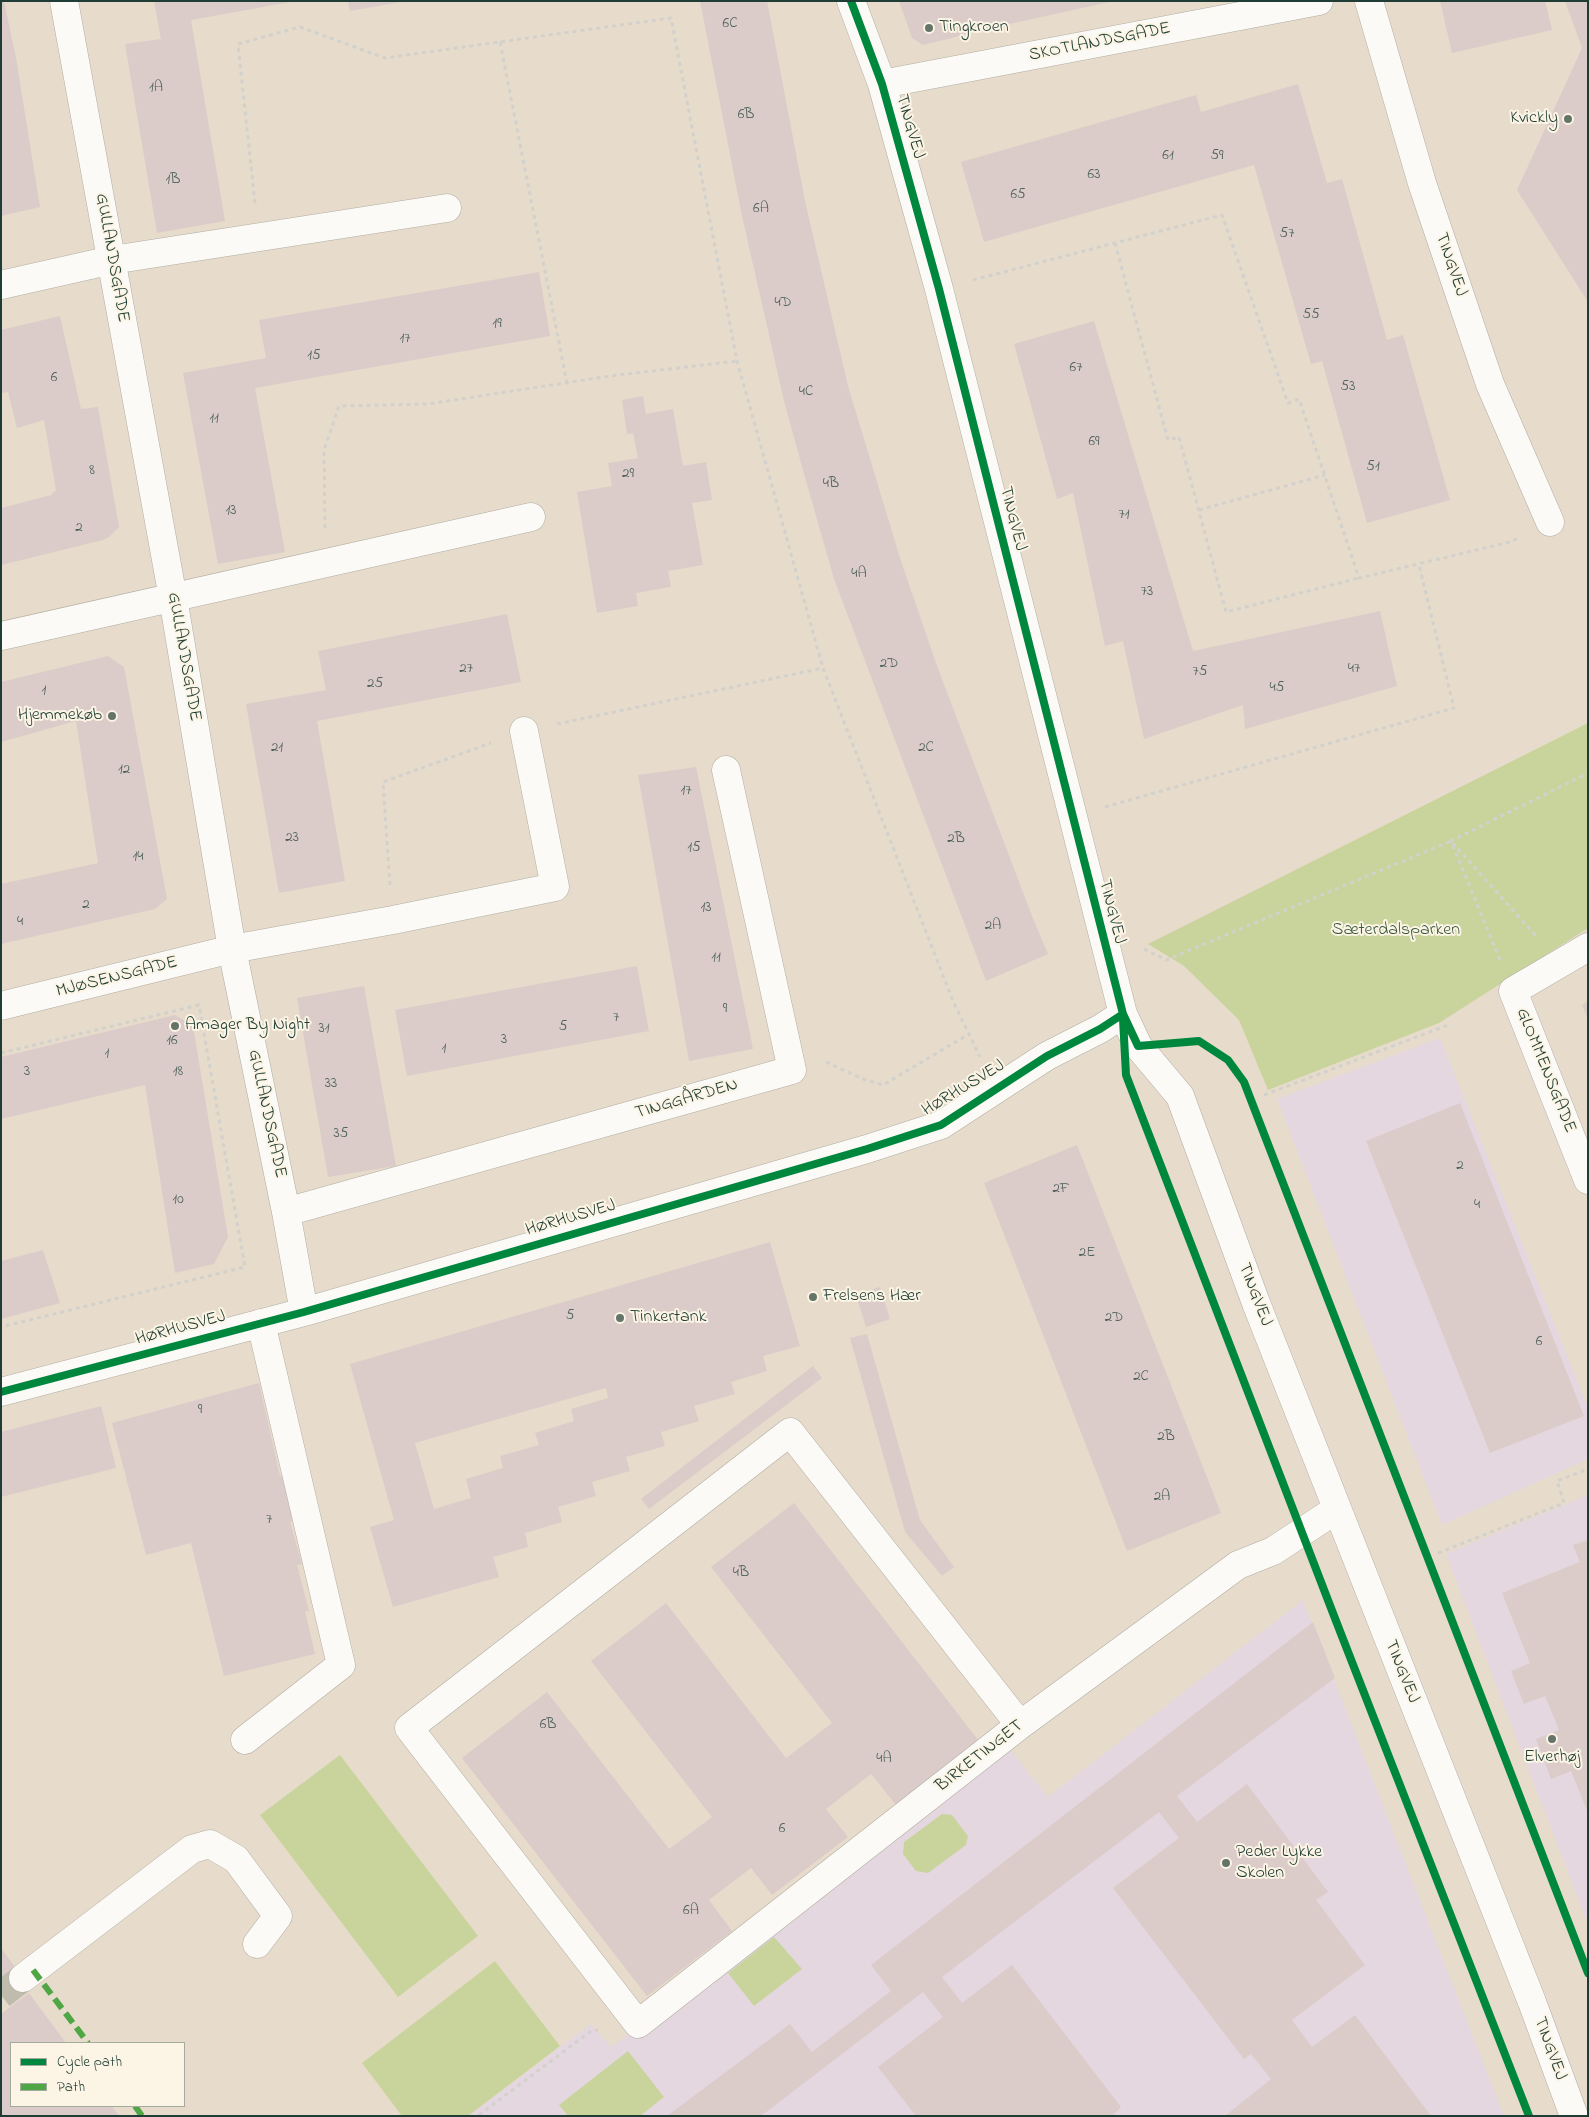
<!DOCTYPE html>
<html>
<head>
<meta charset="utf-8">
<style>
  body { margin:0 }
  #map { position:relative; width:1589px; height:2117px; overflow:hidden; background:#e7dbcb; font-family:"Indie Flower",sans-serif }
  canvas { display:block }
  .frame { position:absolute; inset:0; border:2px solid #1f3d34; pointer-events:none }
  .legend { position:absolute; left:10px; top:2042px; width:175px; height:65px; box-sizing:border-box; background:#fcf5e5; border:1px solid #a4ab9e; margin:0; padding:6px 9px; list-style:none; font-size:15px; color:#1f3d34 }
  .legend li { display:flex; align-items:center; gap:10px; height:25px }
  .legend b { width:25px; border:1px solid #a4ab9e }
</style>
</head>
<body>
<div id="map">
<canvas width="1589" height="2117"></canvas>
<div class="frame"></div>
<ul class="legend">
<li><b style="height:6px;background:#00873e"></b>Cycle path</li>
<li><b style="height:6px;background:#4fa644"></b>Path</li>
</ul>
</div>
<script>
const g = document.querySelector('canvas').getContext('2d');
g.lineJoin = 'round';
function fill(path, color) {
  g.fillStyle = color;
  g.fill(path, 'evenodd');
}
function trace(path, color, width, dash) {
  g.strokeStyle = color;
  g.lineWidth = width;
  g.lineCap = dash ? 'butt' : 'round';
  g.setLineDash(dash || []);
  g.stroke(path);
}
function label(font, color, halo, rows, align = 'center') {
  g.font = font + ' "Indie Flower",sans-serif';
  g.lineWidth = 4;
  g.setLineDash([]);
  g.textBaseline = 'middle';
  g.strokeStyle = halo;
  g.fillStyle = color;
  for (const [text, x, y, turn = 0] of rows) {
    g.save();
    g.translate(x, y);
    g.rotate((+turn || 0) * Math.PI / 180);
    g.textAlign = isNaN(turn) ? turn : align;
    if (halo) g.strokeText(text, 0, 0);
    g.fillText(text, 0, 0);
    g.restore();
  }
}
fill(new Path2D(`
  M 1440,1038 L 1588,1408 L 1588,1459 L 1442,1525 L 1277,1099 Z
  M 1588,1495 L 1588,1925 L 1446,1554 Z
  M 1303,1600 L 1504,2116 L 468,2116 L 591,2024 L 611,2047 L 1007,1746 L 1048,1797 Z`), '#e5d7e0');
fill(new Path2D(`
  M 1588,723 L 1588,928 L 1439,1023 L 1268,1090 L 1239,1020 L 1184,966 L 1148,944 Z
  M 340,1755 L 478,1936 L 398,1997 L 260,1815 Z
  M 942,1814 L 952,1815 L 968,1836 L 966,1845 L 928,1873 L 916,1871 L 903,1854 L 904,1842 Z
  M 774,1937 L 802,1969 L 754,2006 L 728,1973 Z
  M 495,1961 L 560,2046 L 468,2116 L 402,2116 L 362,2063 Z
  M 628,2051 L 664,2097 L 640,2116 L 568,2116 L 559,2105 Z`), '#c9d49d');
fill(new Path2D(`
  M 1,1 L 4,1 L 16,58 L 40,207 L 1,216 Z
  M 154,1 L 291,2 L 191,20 L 225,221 L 157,233 L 125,44 L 161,39 Z
  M 348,1 L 401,1 L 401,2 L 350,11 Z
  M 700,1 L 767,1 L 805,201 L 848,386 L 900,558 L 937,666 L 1032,916 L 1048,954 L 986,981 L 834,579 L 806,481 L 784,401 L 742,216 Z
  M 899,1 L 1109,1 L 1110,2 L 1000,26 L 923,45 L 912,38 Z
  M 1440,1 L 1545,1 L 1552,30 L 1452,53 Z
  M 1565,1 L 1588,1 L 1588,302 L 1517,190 L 1582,48 Z
  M 1298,84 L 1327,183 L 1342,179 L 1387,340 L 1403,335 L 1450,500 L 1367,523 L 1322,361 L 1311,364 L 1254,165 L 984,242 L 961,162 L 1196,95 L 1201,112 Z
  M 539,272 L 550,336 L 255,388 L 285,552 L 218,564 L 183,373 L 266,358 L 259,320 Z
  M 60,316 L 81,409 L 98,407 L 119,527 L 109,537 L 103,540 L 1,565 L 1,508 L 51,495 L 56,490 L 44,420 L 17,428 L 8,392 L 1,393 L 1,330 Z
  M 1094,321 L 1193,651 L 1380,611 L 1397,686 L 1245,729 L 1243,705 L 1144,739 L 1123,641 L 1105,646 L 1073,493 L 1057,499 L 1014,344 Z
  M 643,396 L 646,414 L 673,409 L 683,466 L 706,462 L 712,500 L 692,503 L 703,565 L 668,571 L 671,587 L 636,593 L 638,606 L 597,613 L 577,492 L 612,486 L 608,463 L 638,458 L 633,433 L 627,434 L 622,400 Z
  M 507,614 L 521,682 L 317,721 L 345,881 L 279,893 L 246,704 L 326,690 L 318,651 Z
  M 108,656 L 124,667 L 167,899 L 155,909 L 1,944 L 1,884 L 98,863 L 76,721 L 1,742 L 1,682 Z
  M 696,767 L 753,1049 L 689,1061 L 638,775 Z
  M 637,966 L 649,1031 L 407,1076 L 395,1010 Z
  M 364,986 L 396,1166 L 328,1177 L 297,998 Z
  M 1588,1001 L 1588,1019 L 1582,1005 Z
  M 175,1015 L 193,1026 L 228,1237 L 214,1264 L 175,1273 L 145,1085 L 1,1119 L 1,1057 Z
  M 1460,1103 L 1584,1416 L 1490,1453 L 1366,1141 Z
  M 1077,1145 L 1221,1513 L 1127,1551 L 984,1183 Z
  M 770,1242 L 800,1346 L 763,1356 L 767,1371 L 731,1382 L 735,1394 L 694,1406 L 699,1421 L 661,1432 L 665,1446 L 626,1457 L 630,1471 L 592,1482 L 596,1496 L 558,1507 L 562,1522 L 525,1533 L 528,1547 L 493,1557 L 499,1577 L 393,1607 L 370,1527 L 394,1520 L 350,1364 ZM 606,1388 L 608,1398 L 571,1409 L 574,1421 L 535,1433 L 539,1445 L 500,1456 L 503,1468 L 466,1479 L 471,1498 L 434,1509 L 415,1443 Z
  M 43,1250 L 60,1303 L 1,1319 L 1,1261 Z
  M 880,1287 L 890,1319 L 866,1327 L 856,1295 Z
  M 867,1334 L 920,1520 L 954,1567 L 942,1576 L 905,1532 L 850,1338 Z
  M 813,1366 L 822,1378 L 649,1509 L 641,1499 Z
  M 259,1383 L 280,1476 L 286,1475 L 297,1519 L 290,1522 L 302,1564 L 297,1565 L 309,1611 L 305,1611 L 315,1654 L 224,1676 L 191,1543 L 146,1555 L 112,1423 Z
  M 101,1406 L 116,1468 L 1,1497 L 1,1432 Z
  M 794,1503 L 979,1741 L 896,1805 L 871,1774 L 826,1809 L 848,1837 L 772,1895 L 751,1868 L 709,1900 L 732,1931 L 647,1996 L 462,1758 L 547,1692 L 669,1849 L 712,1817 L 591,1661 L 666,1603 L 786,1758 L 832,1723 L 711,1567 Z
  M 1588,1540 L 1588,1813 L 1571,1771 L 1551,1779 L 1536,1739 L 1559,1730 L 1545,1696 L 1524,1704 L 1511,1671 L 1530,1663 L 1502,1593 L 1580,1562 L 1573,1545 Z
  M 1313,1622 L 1335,1678 L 1177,1796 L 1197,1822 L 1247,1784 L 1328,1892 L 1316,1900 L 1365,1965 L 1292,2020 L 1312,2047 L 1355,2015 L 1431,2116 L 1225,2116 L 1271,2079 L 1251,2054 L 1244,2059 L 1113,1888 L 1179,1838 L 1159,1812 L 942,1977 L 962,2003 L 1012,1965 L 1121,2107 L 1114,2114 L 1115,2116 L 916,2116 L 878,2067 L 943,2017 L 923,1992 L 761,2116 L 667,2116 L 790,2024 L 812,2052 L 891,1991 L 871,1965 Z
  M 1,1948 L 23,1978 L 1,1995 Z
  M 29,1993 L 66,2043 L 11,2043 L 11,2106 L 112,2106 L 119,2116 L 1,2116 L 1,2014 Z`), '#dbccca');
trace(new Path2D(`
  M 1,1995 L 23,1978`), '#bfbbad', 28, [28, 14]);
const minor = new Path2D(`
  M 64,1 L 173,598 L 232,949 L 286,1212 L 304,1312
  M 851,1 L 882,84 L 939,289 L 1123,1014 L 1138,1046 L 1180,1096 L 1256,1303 L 1532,2002 L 1574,2116
  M 1369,1 L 1422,183 L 1490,384 L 1550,522
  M 882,84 L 1319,1
  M 1,285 L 112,260 L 447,208
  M 1,636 L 531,517
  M 1588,947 L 1513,991 L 1588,1180
  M 1,1006 L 232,949 L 393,920 L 555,887 L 524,731
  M 286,1212 L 792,1070 L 726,770
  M 1,1392 L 304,1312 L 867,1149 L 941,1125 L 1047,1056 L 1100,1029 L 1123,1014
  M 1020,1725 L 790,1432 L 409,1728 L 638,2024 L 1020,1725 L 1238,1565 L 1273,1551 L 1337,1509
  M 245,1740 L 341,1665 L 261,1323
  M 23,1978 L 192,1849 L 210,1844 L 236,1859 L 278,1916 L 257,1944`);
trace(minor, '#b1ada2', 29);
trace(new Path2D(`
  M 500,42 L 567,383
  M 255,203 L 238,44 L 300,27 L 385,58 L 671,18 L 737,361 L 823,668 L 953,1001 L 980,1057
  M 1115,243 L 1168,440 L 1179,437 L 1226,612 L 1359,578
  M 973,280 L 1222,215 L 1288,403 L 1299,399 L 1359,578 L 1510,542 L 1518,538
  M 1199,510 L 1325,475
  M 325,528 L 324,450 L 339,406 L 428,404 L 610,376 L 737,361
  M 557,724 L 823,668
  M 1105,807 L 1454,708 L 1419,565
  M 390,885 L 383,782 L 491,743
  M 1144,949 L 1166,960 L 1451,841 L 1536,936
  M 1500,960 L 1451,841 L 1588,773
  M 1,1053 L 199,1005 L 245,1267 L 1,1327
  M 826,1062 L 863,1079 L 883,1085 L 969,1034
  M 1264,1095 L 1448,1025
  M 1438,1553 L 1564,1503 L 1557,1481 L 1588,1469
  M 479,2115 L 591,2031 L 598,2030`), '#d2d1cc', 3, [4, 4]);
trace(minor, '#fbfaf7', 28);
trace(new Path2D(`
  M 33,1970 L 88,2043
  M 135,2106 L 142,2116`), '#4fa644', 6, [12, 6]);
trace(new Path2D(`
  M 851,1 L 882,84 L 939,289 L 1123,1014 L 1138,1046 L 1199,1041 L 1228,1060 L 1244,1082 L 1588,1973
  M 1123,1019 L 1126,1075 L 1336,1621 L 1529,2116
  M 1,1392 L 304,1312 L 867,1149 L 941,1125 L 1047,1056 L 1100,1029 L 1123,1014`), '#00873e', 8);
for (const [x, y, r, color] of [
  [929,28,5,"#657469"],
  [1568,119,5,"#657469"],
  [112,716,5,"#657469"],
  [175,1026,5,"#657469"],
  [813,1297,5,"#657469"],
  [620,1318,5,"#657469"],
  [1552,1739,5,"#657469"],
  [1226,1863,5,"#657469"]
]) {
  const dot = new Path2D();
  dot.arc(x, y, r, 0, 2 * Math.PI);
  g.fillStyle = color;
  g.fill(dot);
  trace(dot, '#fcf5e5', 2);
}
label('15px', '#4e615a', null, [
  ["6C",730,25],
  ["1A",156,89],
  ["6B",746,116],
  ["61",1168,157],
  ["59",1217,157],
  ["63",1094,176],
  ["1B",173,181],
  ["65",1018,196],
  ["6A",761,210],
  ["57",1287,235],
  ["4D",783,304],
  ["55",1311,316],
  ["19",497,325],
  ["17",405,340],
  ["15",314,357],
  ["67",1076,369],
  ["6",54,379],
  ["53",1348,388],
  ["4C",806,393],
  ["11",214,420],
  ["69",1094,443],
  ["51",1373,468],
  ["8",92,472],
  ["29",628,475],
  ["4B",831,485],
  ["13",231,512],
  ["71",1124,516],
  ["2",79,529],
  ["4A",859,575],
  ["73",1147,593],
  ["2D",889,665],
  ["27",466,670],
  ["47",1354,670],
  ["75",1200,673],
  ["25",375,685],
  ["45",1277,689],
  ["1",44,692],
  ["21",277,749],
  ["2C",926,749],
  ["12",124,771],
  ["17",686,792],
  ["23",292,839],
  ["2B",956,840],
  ["15",694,849],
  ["14",138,858],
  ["2",86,906],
  ["13",706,909],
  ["4",20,923],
  ["2A",993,927],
  ["11",716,959],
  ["9",725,1010],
  ["7",616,1019],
  ["5",563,1028],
  ["31",324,1030],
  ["3",504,1041],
  ["16",172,1042],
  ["1",444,1050],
  ["1",107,1055],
  ["3",27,1073],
  ["18",178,1073],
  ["33",331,1085],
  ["35",341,1135],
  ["2",1460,1167],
  ["2F",1061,1190],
  ["10",178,1201],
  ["4",1477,1206],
  ["2E",1087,1254],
  ["5",570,1317],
  ["2D",1114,1319],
  ["6",1539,1343],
  ["2C",1141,1378],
  ["9",200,1411],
  ["2B",1166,1438],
  ["2A",1162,1498],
  ["7",269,1521],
  ["4B",741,1574],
  ["6B",548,1726],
  ["4A",884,1760],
  ["6",782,1830],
  ["6A",691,1912]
]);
label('18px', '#1f3d34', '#fcf5e5', [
  ["Tingkroen",939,28],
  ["Kvickly",1558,119,"right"],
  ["Hjemmekøb",102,716,"right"],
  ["Amager By Night",185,1026],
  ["Frelsens Hær",823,1297],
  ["Tinkertank",630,1318],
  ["Elverhøj",1552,1758,"center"],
  ["Peder Lykke",1236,1853],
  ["Skolen",1236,1874]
], 'left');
label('18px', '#1f3d34', '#fcf5e5', [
  ["SKOTLANDSGADE",1100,43,-11],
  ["TINGVEJ",909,127,74],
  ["GULLANDSGADE",111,258,80],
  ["TINGVEJ",1450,265,71],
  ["TINGVEJ",1012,519,76],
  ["GULLANDSGADE",183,657,80],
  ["TINGVEJ",1111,912,76],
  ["MJØSENSGADE",117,978,-14],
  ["GLOMMENSGADE",1545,1071,68],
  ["HØRHUSVEJ",964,1089,-31],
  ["TINGGÅRDEN",687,1100,-16],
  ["GULLANDSGADE",266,1114,78],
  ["HØRHUSVEJ",571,1219,-16],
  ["TINGVEJ",1254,1295,69],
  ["HØRHUSVEJ",181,1329,-15],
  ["TINGVEJ",1401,1672,68],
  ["BIRKETINGET",980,1757,-38],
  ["TINGVEJ",1549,2049,70]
]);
label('18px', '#3c5a41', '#fcf5e5', [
  ["Sæterdalsparken",1396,931]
]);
</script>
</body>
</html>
